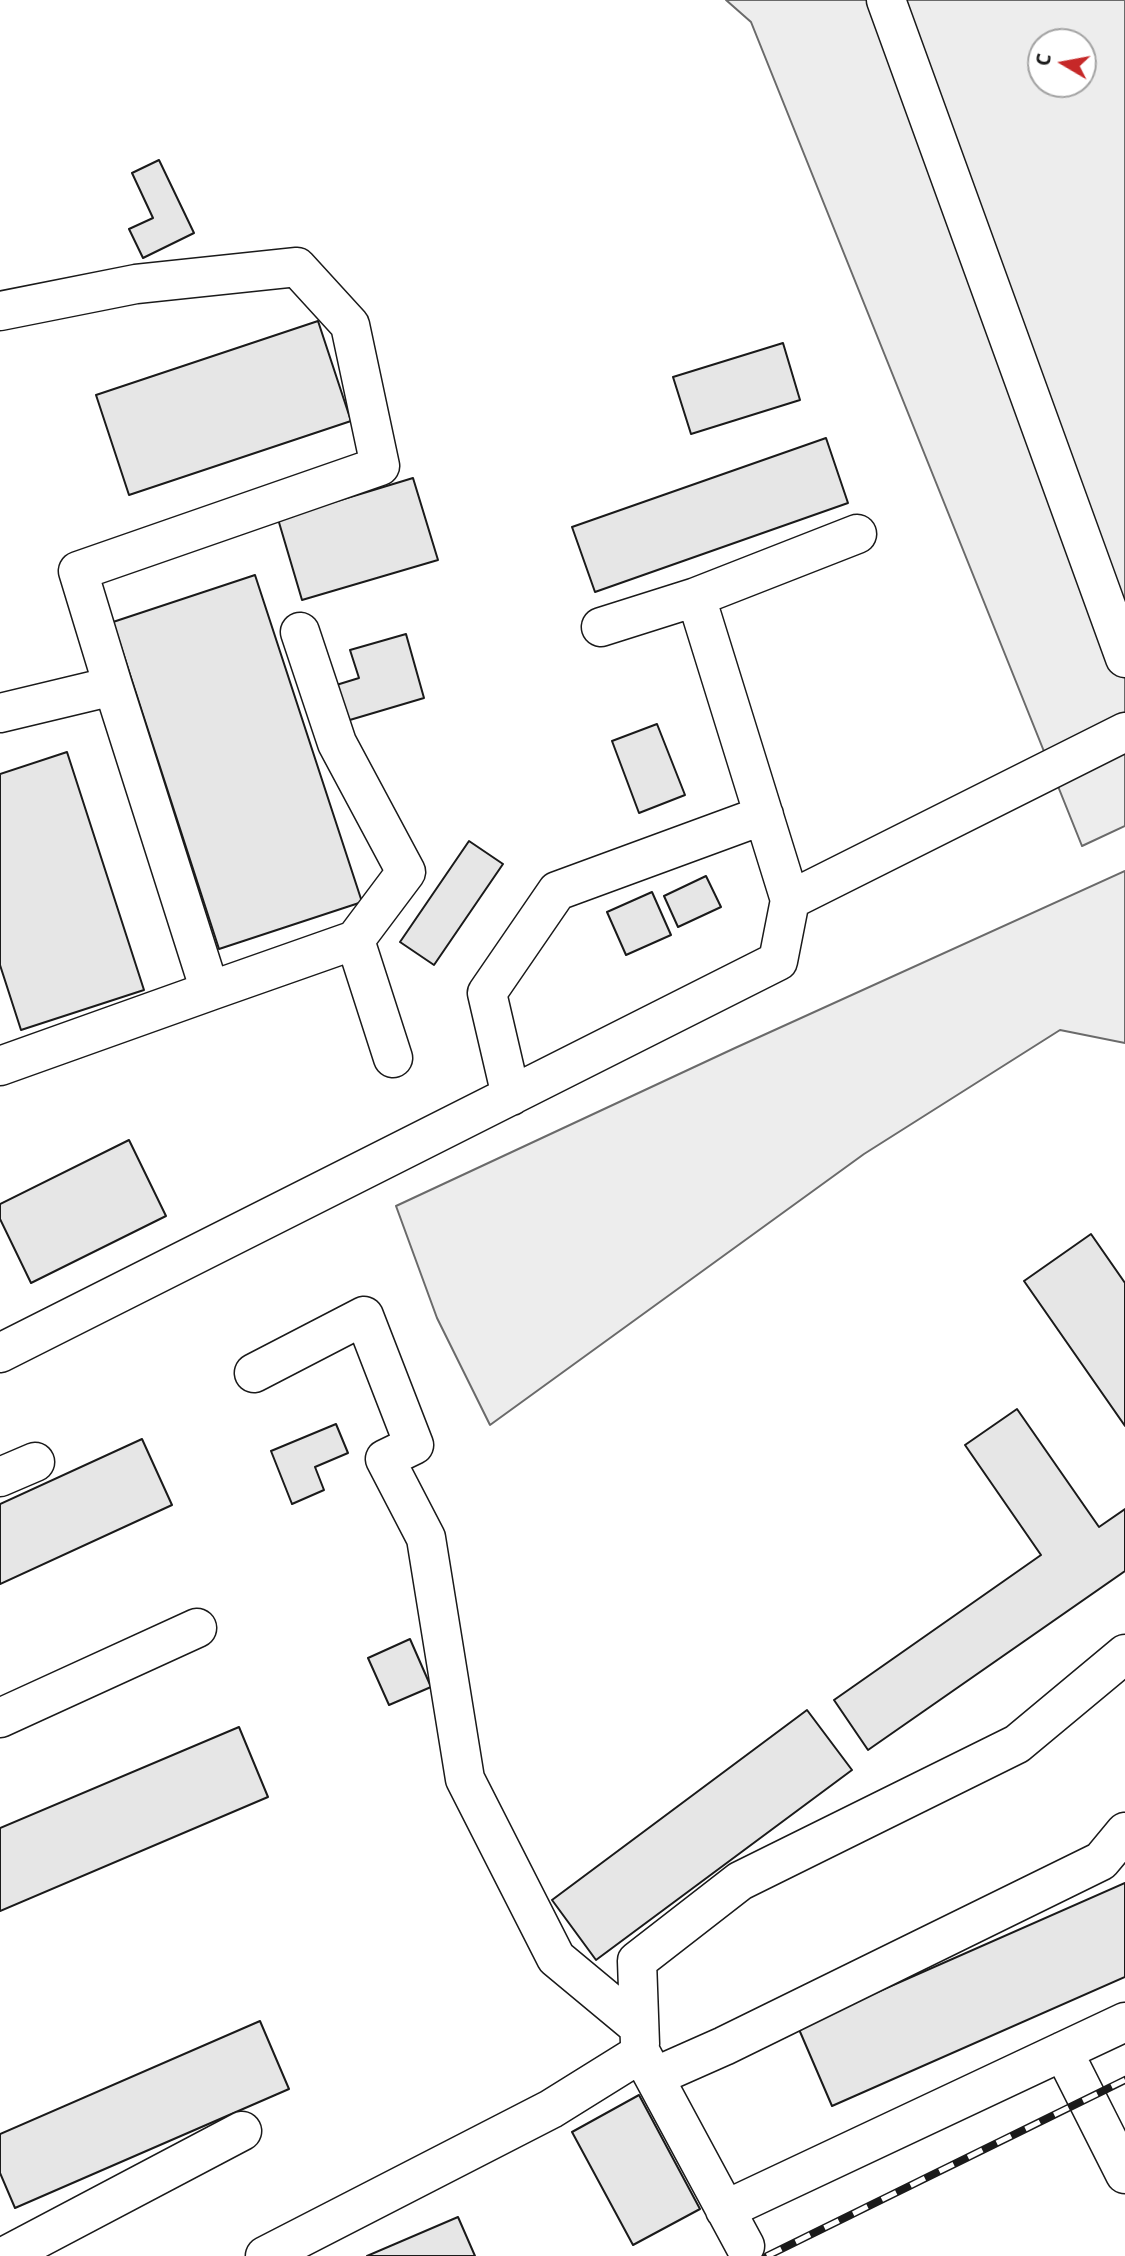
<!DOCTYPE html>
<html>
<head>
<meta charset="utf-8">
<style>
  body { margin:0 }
  #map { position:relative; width:1125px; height:2256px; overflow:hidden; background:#fff; font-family:"Open Sans",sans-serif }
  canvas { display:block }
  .north { position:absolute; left:1027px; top:28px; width:70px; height:70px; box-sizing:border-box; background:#fff; border:2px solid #a3a3a3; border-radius:50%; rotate:280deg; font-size:19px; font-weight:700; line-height:28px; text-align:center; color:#1a1a1a }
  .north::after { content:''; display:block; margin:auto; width:24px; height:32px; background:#c62828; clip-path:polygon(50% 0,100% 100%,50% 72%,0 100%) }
</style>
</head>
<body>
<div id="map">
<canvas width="1125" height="2256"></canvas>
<div class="north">С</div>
</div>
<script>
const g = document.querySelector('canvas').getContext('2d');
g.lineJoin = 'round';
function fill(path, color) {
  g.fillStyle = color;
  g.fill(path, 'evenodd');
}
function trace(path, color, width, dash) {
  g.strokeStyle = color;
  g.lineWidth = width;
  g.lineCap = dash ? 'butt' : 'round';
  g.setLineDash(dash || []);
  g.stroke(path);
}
const built = new Path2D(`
  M 726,0 L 1125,0 L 1125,826 L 1082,846 L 751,22 ZM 1041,42 L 1083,42 L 1083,84 L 1041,84 Z
  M 1125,871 L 1125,1043 L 1060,1030 L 864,1154 L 490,1425 L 437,1318 L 396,1206 L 735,1048 Z`);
fill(built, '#ededed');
trace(built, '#6a6a6a', 2);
const building = new Path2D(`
  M 159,160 L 194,233 L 143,258 L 129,229 L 153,218 L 132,173 Z
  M 318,321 L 351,421 L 129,495 L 96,395 Z
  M 783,343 L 800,400 L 691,434 L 673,377 Z
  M 826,438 L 848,503 L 595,592 L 572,527 Z
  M 413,478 L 438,560 L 302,600 L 278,519 Z
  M 255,575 L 362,902 L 219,949 L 113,622 Z
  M 406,634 L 424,698 L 343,722 L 333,686 L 359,678 L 350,650 Z
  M 657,724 L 685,795 L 639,813 L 612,741 Z
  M 67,752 L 144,990 L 21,1030 L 0,965 L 0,774 Z
  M 469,841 L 503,864 L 434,965 L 400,942 Z
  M 706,876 L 721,907 L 678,927 L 664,896 Z
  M 652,892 L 671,935 L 626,955 L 607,912 Z
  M 129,1140 L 166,1216 L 31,1283 L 0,1219 L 0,1204 Z
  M 1091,1234 L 1125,1283 L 1125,1426 L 1024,1281 Z
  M 1017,1409 L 1099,1527 L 1125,1509 L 1125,1571 L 868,1750 L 834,1700 L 1041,1555 L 965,1445 Z
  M 336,1424 L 348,1453 L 315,1467 L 324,1490 L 292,1504 L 271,1451 Z
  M 142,1439 L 172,1505 L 0,1584 L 0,1504 Z
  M 410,1639 L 431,1687 L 389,1705 L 368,1658 Z
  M 807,1710 L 852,1770 L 596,1960 L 552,1900 Z
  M 239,1727 L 268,1797 L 0,1911 L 0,1828 Z
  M 1125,1883 L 1125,1977 L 832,2106 L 798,2027 Z
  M 260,2021 L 289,2089 L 15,2208 L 0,2173 L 0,2134 Z
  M 639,2095 L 700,2209 L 633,2245 L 572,2132 Z
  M 458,2217 L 475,2256 L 367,2256 Z`);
fill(building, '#e6e6e6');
trace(building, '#1a1a1a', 2);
const minor = new Path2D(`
  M 886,0 L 1125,658
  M 0,311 L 136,284 L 297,267 L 350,325 L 380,466 L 78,571 L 113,686 L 0,713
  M 601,627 L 696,597
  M 300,632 L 337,743 L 406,872 L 355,940
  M 113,686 L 210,991 L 355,940 L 393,1058
  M 790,900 L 1125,732
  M 0,1066 L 210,991
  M 511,1096 L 487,993 L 557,891 L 764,815
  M 0,1353 L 778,961 L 790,900 L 696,597 L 857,534
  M 254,1373 L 364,1316 L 414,1445 L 385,1459 L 426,1538 L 465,1779 L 556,1958 L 639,2027
  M 0,1477 L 35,1462
  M 0,1718 L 197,1628
  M 640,2044 L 637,1961 L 740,1881 L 1017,1744 L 1125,1654
  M 1063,2051 L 1125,2174
  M 654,2077 L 724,2046 L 1101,1861 L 1125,1832
  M 725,2210 L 1125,2022
  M 5,2256 L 242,2131
  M 265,2256 L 551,2109 L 641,2053 L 745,2246`);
trace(minor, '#1a1a1a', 41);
trace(minor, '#fff', 38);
const rail = new Path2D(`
  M 767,2256 L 1125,2080`);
trace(rail, '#1a1a1a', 8);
trace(rail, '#fff', 5, [16]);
</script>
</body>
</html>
